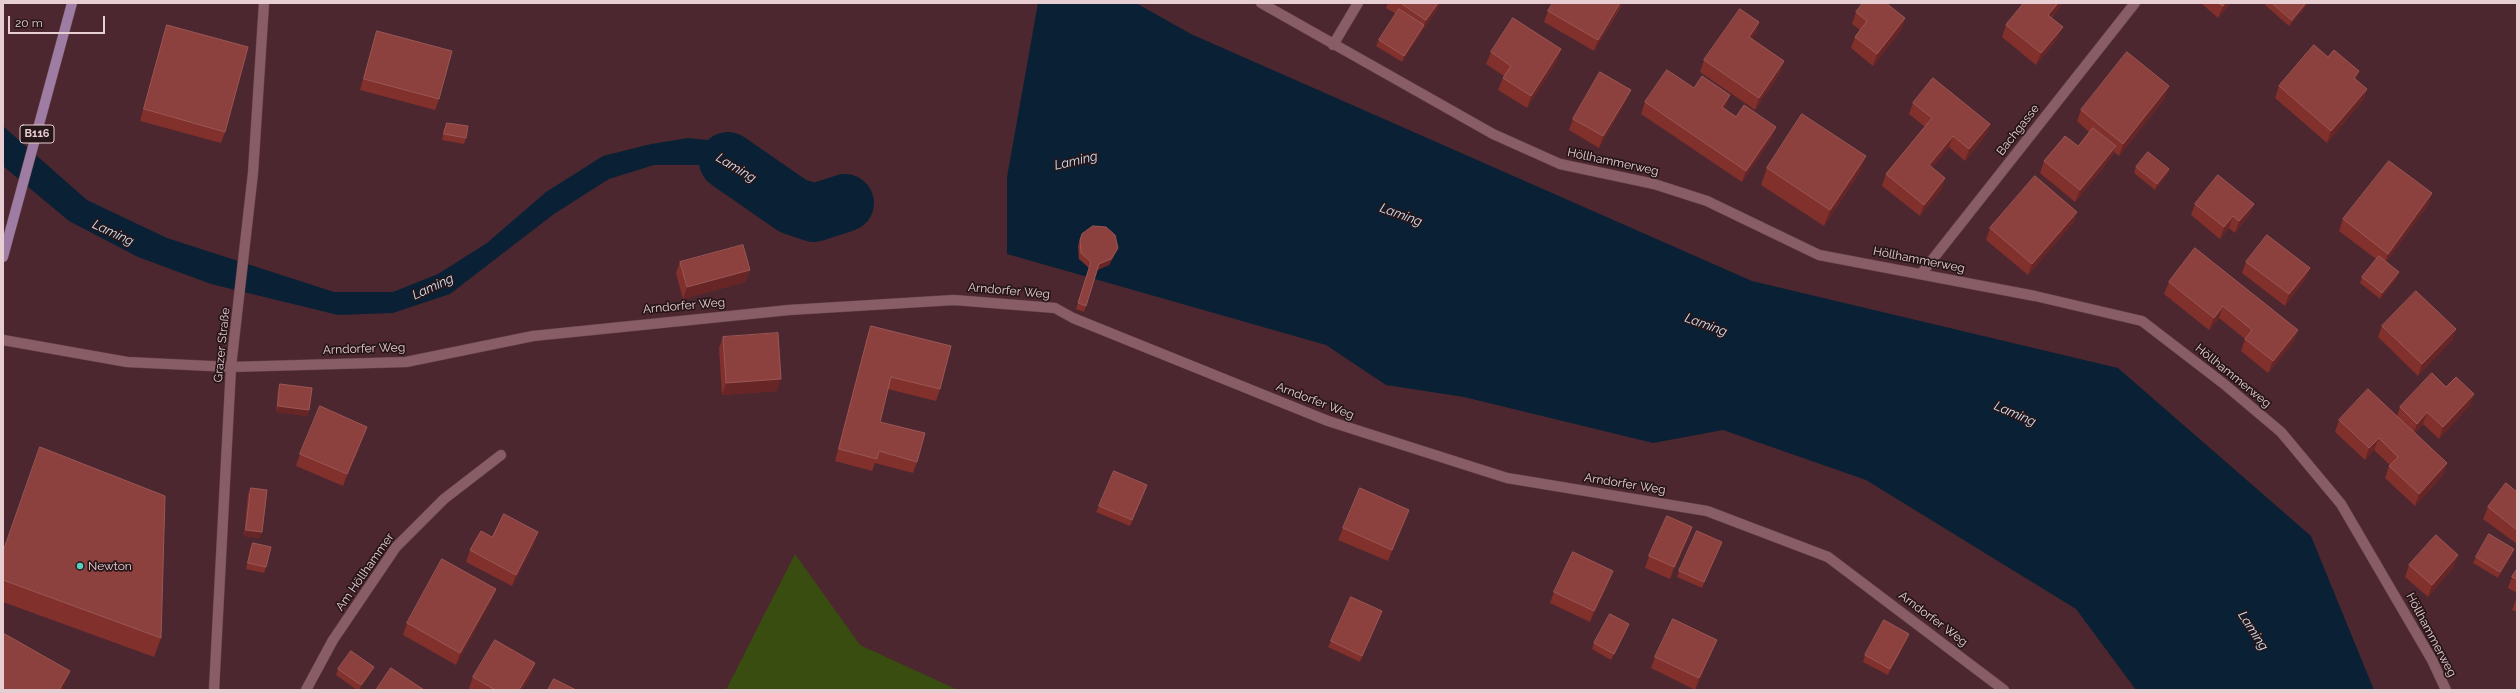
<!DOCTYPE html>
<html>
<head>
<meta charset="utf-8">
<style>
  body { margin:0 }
  #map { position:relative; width:2520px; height:693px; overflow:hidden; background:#4d272f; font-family:Raleway,sans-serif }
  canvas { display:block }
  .frame { position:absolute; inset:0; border:4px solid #e7ced2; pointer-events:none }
  .scale { position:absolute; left:8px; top:16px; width:97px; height:18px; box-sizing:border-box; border:2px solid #e7ced2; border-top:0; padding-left:5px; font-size:12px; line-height:14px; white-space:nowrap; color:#e7ced2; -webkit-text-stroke:3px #271619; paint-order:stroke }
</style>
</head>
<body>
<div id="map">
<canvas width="2520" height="693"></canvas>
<div class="frame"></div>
<div class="scale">20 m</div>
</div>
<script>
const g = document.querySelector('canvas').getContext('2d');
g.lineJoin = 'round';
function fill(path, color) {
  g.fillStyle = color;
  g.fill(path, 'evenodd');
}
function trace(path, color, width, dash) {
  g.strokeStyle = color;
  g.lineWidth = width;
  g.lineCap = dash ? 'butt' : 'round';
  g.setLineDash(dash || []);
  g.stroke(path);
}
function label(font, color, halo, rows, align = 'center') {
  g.font = font + ' Raleway,sans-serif';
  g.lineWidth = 3.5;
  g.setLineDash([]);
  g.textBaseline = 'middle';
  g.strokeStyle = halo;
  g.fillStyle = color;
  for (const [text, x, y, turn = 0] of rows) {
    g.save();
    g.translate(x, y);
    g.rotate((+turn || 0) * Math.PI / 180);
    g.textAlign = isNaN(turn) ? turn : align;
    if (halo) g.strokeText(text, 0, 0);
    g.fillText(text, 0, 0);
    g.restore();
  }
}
fill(new Path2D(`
  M 795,554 L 860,645 L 958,690 L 726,690 Z`), '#384d0f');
fill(new Path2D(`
  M 1038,3 L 1136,3 L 1191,34 L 1752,281 L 2118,368 L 2311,536 L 2374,690 L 2136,690 L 2076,609 L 1866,480 L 1723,430 L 1653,443 L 1464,397 L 1386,385 L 1326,345 L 1007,254 L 1007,177 Z
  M 3,126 L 87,200 L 167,238 L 334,292 L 393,292 L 438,274 L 487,243 L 546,192 L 603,156 L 651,144 L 688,138 L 708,140 L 751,160 L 800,199 L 784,218 L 730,174 L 699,165 L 654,165 L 609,179 L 554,214 L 450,294 L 393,313 L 338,315 L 211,284 L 138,257 L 69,221 L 3,166 Z`), '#0a2135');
trace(new Path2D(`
  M 728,161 L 793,206 L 814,213 L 845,203`), '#0a2135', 58);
const minor = new Path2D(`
  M 1261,3 L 1493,134 L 1560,164 L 1654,184 L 1707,201 L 1819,255 L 2035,296 L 2142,321 L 2224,384 L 2281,432 L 2341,504 L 2432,660 L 2446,690
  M 1333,45 L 1358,3
  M 1921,274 L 2135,3
  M 3,340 L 127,362 L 231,367 L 406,362 L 533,336 L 789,310 L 954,300 L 1055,308 L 1073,318 L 1328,421 L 1507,478 L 1707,511 L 1828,557 L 2004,690
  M 214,690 L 231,367 L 253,173 L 264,3
  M 306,690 L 333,640 L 396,547 L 444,499 L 501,455`);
const major = new Path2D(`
  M 3,257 L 72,3`);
trace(minor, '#64444b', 11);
trace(major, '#64444b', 11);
trace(minor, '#885d65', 10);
trace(major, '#9f7ca3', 10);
fill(new Path2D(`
  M 1388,3 L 1441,3 L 1402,62 L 1376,46 L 1379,40 L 1396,14 L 1386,8 Z
  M 2024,3 L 2063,3 L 2052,17 L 2058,38 L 2036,65 L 2002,37 L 2006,25 Z
  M 2201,3 L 2231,3 L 2218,18 Z
  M 2266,3 L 2309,3 L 2308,4 L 2289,26 L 2265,5 Z
  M 1622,5 L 1594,51 L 1544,22 L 1548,11 Z
  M 1856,12 L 1905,18 L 1901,30 L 1873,66 L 1851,48 L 1855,37 L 1860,30 L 1852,24 Z
  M 1759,22 L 1755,34 L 1752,38 L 1780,73 L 1755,110 L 1700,72 L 1704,60 Z
  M 167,25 L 225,132 L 221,143 L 140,121 L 163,36 Z
  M 377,31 L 439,99 L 435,110 L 360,90 L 373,43 Z
  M 1491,52 L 1557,61 L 1527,108 L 1498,90 L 1503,78 L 1504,76 L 1486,64 Z
  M 2328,57 L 2367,89 L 2363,100 L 2327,143 L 2275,98 L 2279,86 Z
  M 1694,88 L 1726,107 L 1725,109 L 1772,138 L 1742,182 L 1641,114 L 1645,102 Z
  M 2165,98 L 2119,156 L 2114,152 L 2111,158 L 2075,202 L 2040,173 L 2044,161 L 2078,146 L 2089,132 L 2077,121 L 2081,110 Z
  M 1626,101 L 1599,148 L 1569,130 L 1573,119 Z
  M 1913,103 L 1990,124 L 1986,135 L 1965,161 L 1949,147 L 1932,168 L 1945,178 L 1941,190 L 1920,216 L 1882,186 L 1886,174 L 1925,127 L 1909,114 Z
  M 447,123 L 466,138 L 464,144 L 442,140 L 444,129 Z
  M 2136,167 L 2169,169 L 2167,175 L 2155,190 L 2134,173 Z
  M 1767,168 L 1860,172 L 1824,226 L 1761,185 Z
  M 2432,193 L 2428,205 L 2386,262 L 2397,278 L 2380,299 L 2360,283 L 2362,277 L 2376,259 L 2339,231 L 2343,219 Z
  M 2195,204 L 2254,204 L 2249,215 L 2235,233 L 2229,228 L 2220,239 L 2191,215 Z
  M 2077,212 L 2073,223 L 2028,275 L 1986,240 L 1990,228 Z
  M 1080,240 L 1118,248 L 1115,254 L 1109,265 L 1097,270 L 1084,312 L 1076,309 L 1089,268 L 1079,259 L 1078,246 Z
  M 2195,248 L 2294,341 L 2268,373 L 2241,351 L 2245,339 L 2219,318 L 2209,330 L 2164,294 L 2169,282 Z
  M 680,262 L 750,270 L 745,282 L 683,299 L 676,273 Z
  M 2246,262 L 2310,268 L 2305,279 L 2285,306 L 2242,273 Z
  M 871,326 L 940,389 L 936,401 L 888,389 L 880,422 L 917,462 L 913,473 L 875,463 L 872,471 L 835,461 L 867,337 Z
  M 2382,326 L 2456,329 L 2452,340 L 2418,376 L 2378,337 Z
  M 723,337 L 777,391 L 722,395 L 719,348 Z
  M 280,384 L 309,410 L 307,416 L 276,412 L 278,390 Z
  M 2446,387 L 2474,394 L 2470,405 L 2439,439 L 2423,424 L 2415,433 L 2447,463 L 2443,475 L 2415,506 L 2385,478 L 2389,466 L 2390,465 L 2374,450 L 2365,460 L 2335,432 L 2339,420 L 2397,416 L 2400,407 Z
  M 363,438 L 343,486 L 296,466 L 300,454 Z
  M 251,488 L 260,538 L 244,536 L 248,494 Z
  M 1145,491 L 1130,526 L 1096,512 L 1099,506 Z
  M 2517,492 L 2517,544 L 2483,519 L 2488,507 Z
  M 1409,510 L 1405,521 L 1388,561 L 1338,540 L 1343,528 Z
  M 1692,527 L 1688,539 L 1670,579 L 1645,568 L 1649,556 Z
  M 492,537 L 534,544 L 512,586 L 466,562 L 470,550 Z
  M 253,543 L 266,567 L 264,573 L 246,569 L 250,549 Z
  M 1719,548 L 1702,588 L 1677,577 L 1679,571 Z
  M 2514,549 L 2512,555 L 2498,578 L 2473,563 L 2476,557 Z
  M 3,551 L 161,638 L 154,657 L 3,602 Z
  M 2409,565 L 2454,567 L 2428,597 L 2405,577 Z
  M 2517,569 L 2517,593 L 2508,588 L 2512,577 Z
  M 1609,582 L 1590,622 L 1550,603 L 1554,592 Z
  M 496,589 L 491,601 L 456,665 L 403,635 L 407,623 Z
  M 2517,597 L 2517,612 L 2512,610 Z
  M 1380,617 L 1360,662 L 1328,647 L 1331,641 Z
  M 1627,630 L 1611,660 L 1592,649 L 1594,643 Z
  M 1907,640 L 1888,675 L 1863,662 L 1865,655 Z
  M 1712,652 L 1695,690 L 1651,668 L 1655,657 Z
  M 535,663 L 531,675 L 522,690 L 471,690 L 469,688 L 473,677 Z
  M 338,669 L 371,673 L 359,690 L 357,690 L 336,675 Z`), '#81302c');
fill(new Path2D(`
  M 1438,3 L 1441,3 L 1402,62 L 1404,56 L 1424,25 L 1426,20 Z
  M 1620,3 L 1622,3 L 1594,51 L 1598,40 Z
  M 2058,3 L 2063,3 L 2044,26 L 2048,15 Z
  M 2225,3 L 2231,3 L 2218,18 L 2223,6 Z
  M 2306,3 L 2309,3 L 2308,4 L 2289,26 L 2292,20 Z
  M 1905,18 L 1901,30 L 1873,66 L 1877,54 Z
  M 1759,22 L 1755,34 L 1745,48 L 1749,37 Z
  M 2063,27 L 2058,38 L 2036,65 L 2041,53 Z
  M 1561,49 L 1557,61 L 1527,108 L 1531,96 Z
  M 1784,61 L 1780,73 L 1755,110 L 1759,98 Z
  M 2359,71 L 2355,83 L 2354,78 Z
  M 2169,86 L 2165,98 L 2119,156 L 2123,144 Z
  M 2367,89 L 2363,100 L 2327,143 L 2331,131 Z
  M 1631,90 L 1626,101 L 1599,148 L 1603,136 Z
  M 1730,95 L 1726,107 L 1718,119 L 1722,107 Z
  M 1990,124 L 1986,135 L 1965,161 L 1969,149 Z
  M 1776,127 L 1772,138 L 1742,182 L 1746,171 Z
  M 1953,136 L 1949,147 L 1925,177 L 1929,165 Z
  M 2116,146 L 2111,158 L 2075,202 L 2080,190 Z
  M 1866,156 L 1860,172 L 1824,226 L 1830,210 Z
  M 2169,169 L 2167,175 L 2155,190 L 2157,184 Z
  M 1945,178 L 1941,190 L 1920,216 L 1924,205 Z
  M 2432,193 L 2428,205 L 2384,265 L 2388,254 Z
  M 2254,204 L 2249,215 L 2235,233 L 2239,221 Z
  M 2077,212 L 2073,223 L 2028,275 L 2032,264 Z
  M 2233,216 L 2229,228 L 2220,239 L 2224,227 Z
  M 1118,248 L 1115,254 L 1109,265 L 1097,270 L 1099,264 Z
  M 2310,268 L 2305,279 L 2285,306 L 2289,294 Z
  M 750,270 L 745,282 L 683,299 L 687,287 Z
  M 2399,272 L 2397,278 L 2380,299 L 2382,293 Z
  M 2223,306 L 2219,318 L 2209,330 L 2214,318 Z
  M 2456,329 L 2452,340 L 2418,376 L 2422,364 Z
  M 2298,330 L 2294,341 L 2268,373 L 2273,361 Z
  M 781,379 L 777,391 L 722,395 L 726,383 Z
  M 2474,394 L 2470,405 L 2439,439 L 2443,427 Z
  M 278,406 L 309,410 L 307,416 L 276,412 Z
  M 2427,412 L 2423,424 L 2413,435 L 2417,424 Z
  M 367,427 L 363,438 L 343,486 L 347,474 Z
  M 2379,438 L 2374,450 L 2365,460 L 2369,448 Z
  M 2447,463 L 2443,475 L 2415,506 L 2419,494 Z
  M 1409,510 L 1405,521 L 1388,561 L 1392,550 Z
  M 1692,527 L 1688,539 L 1670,579 L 1674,567 Z
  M 246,530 L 262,532 L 260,538 L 244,536 Z
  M 538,532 L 534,544 L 512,586 L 516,575 Z
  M 2514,549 L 2512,555 L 2498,578 L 2500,572 Z
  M 2458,555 L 2454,567 L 2428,597 L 2432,585 Z
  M 1613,571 L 1609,582 L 1590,622 L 1594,611 Z
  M 496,589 L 491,601 L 456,665 L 460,653 Z
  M 1382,611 L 1380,617 L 1360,662 L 1362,656 Z
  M 1629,624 L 1627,630 L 1611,660 Z
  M 1909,634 L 1907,640 L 1888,675 L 1890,669 Z
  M 1717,640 L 1712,652 L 1695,690 L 1699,678 Z
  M 535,663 L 531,675 L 522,690 L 519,690 Z
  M 374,667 L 371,673 L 359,690 L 361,685 Z
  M 70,671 L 66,682 L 62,690 L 59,690 Z`), '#672526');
const building = new Path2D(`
  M 1401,3 L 1438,3 L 1426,20 Z
  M 1553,3 L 1620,3 L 1598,40 L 1548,11 Z
  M 1863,3 L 1886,3 L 1905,18 L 1877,54 L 1855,37 L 1867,21 L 1856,12 Z
  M 2024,3 L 2058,3 L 2048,15 L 2063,27 L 2041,53 L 2006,25 Z
  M 2219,3 L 2225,3 L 2223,6 Z
  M 2272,3 L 2306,3 L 2292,20 Z
  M 1399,9 L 1424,25 L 1404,56 L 1379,40 Z
  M 1740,9 L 1759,22 L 1749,37 L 1784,61 L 1759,98 L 1704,60 Z
  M 1513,18 L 1561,49 L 1531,96 L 1503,78 L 1511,66 L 1491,52 Z
  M 167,25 L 248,47 L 225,132 L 144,109 Z
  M 377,31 L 452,51 L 439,99 L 364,79 Z
  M 2314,45 L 2328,57 L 2334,50 L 2359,71 L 2354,78 L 2367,89 L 2331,131 L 2279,86 Z
  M 2127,52 L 2169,86 L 2123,144 L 2081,110 Z
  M 1667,70 L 1694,88 L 1702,76 L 1730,95 L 1722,107 L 1736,117 L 1744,105 L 1776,127 L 1746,171 L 1645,102 Z
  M 1600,72 L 1631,90 L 1603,136 L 1573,119 Z
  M 1933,78 L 1990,124 L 1969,149 L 1953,136 L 1929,165 L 1945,178 L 1924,205 L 1886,174 L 1932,118 L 1913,103 Z
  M 1802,114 L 1866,156 L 1830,210 L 1767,168 Z
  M 447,123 L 468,126 L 466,138 L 444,134 Z
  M 2093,128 L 2116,146 L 2080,190 L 2044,161 L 2065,136 L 2078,146 Z
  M 2148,152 L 2169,169 L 2157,184 L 2136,167 Z
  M 2389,161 L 2432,193 L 2388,254 L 2343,219 Z
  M 2218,175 L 2254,204 L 2239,221 L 2233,216 L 2224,227 L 2195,204 Z
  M 2035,176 L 2077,212 L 2032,264 L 1990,228 Z
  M 1093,226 L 1106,227 L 1115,235 L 1118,248 L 1111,259 L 1099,264 L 1086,306 L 1078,303 L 1091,262 L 1081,253 L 1080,240 L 1082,234 Z
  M 2267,235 L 2310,268 L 2289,294 L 2246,262 Z
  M 743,245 L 750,270 L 687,287 L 680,262 Z
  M 2195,248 L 2298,330 L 2273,361 L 2245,339 L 2252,330 L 2223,306 L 2214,318 L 2169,282 Z
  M 2379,256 L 2399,272 L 2382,293 L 2362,277 Z
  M 2416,291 L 2456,329 L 2422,364 L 2382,326 Z
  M 871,326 L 951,346 L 940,389 L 891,377 L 880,422 L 925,433 L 917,462 L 879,451 L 877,459 L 839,449 Z
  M 778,333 L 781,379 L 726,383 L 723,337 Z
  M 2432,373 L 2446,387 L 2456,377 L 2474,394 L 2443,427 L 2427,412 L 2417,424 L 2400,407 Z
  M 280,384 L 312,388 L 309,410 L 278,406 Z
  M 2368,389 L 2447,463 L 2419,494 L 2389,466 L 2398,457 L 2379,438 L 2369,448 L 2339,420 Z
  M 320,406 L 367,427 L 347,474 L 300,454 Z
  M 40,447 L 165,496 L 161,638 L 3,580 L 3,552 Z
  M 1114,471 L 1147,485 L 1132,520 L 1099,506 Z
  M 2506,483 L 2517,492 L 2517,530 L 2488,507 Z
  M 251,488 L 267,490 L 262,532 L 246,530 Z
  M 1360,488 L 1409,510 L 1392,550 L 1343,528 Z
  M 504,514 L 538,532 L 516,575 L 470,550 L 481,531 L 492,537 Z
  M 1667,516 L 1692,527 L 1674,567 L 1649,556 Z
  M 1697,531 L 1722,542 L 1704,582 L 1679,571 Z
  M 2489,534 L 2514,549 L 2500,572 L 2476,557 Z
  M 2436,535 L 2458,555 L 2432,585 L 2409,565 Z
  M 253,543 L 271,547 L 266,567 L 248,563 Z
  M 1573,552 L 1613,571 L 1594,611 L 1554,592 Z
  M 442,559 L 496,589 L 460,653 L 407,623 Z
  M 2517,569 L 2517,579 L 2512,577 Z
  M 1351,597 L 1382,611 L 1362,656 L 1331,641 Z
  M 1610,614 L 1629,624 L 1614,654 L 1594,643 Z
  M 1673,619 L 1717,640 L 1699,678 L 1655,657 Z
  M 1884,620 L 1909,634 L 1890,669 L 1865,655 Z
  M 3,633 L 70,671 L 59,690 L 3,690 Z
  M 495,640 L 535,663 L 519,690 L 495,690 L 473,677 Z
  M 351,651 L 374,667 L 361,685 L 338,669 Z
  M 391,668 L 424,690 L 376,690 Z
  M 554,679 L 576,690 L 548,690 Z`);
fill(building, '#8c413e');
trace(building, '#9a5755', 1);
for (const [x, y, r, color] of [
  [80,566,4,"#56cec2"]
]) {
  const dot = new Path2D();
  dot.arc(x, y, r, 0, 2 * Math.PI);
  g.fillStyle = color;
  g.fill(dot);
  trace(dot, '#271619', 1.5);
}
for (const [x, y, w] of [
  [37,134,34]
]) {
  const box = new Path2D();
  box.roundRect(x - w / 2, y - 9, w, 18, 3);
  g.fillStyle = '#271619';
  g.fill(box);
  trace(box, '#e7ced2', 1);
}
label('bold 11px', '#e7ced2', null, [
  ["B116",37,134]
]);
label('12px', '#e7ced2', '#271619', [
  ["Bachgasse",2018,130,-52],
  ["Höllhammerweg",1613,162,12],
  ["Höllhammerweg",1919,260,11],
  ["Arndorfer Weg",1009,291,5],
  ["Arndorfer Weg",684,306,-5],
  ["Grazer Straße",222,345,-84],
  ["Arndorfer Weg",364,349,-2],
  ["Höllhammerweg",2233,376,39],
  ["Arndorfer Weg",1315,401,21],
  ["Arndorfer Weg",1625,484,9],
  ["Am Höllhammer",365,572,-55],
  ["Arndorfer Weg",1933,619,37],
  ["Höllhammerweg",2431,635,62]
]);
label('12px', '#e7ced2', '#271619', [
  ["Newton",88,566]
], 'left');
label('italic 13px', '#d0e2f2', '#271619', [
  ["Laming",1076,161,-13],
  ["Laming",736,168,31],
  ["Laming",1401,215,20],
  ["Laming",113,233,25],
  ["Laming",433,287,-25],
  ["Laming",1706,325,20],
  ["Laming",2015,414,23],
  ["Laming",2253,631,57]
]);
</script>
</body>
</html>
